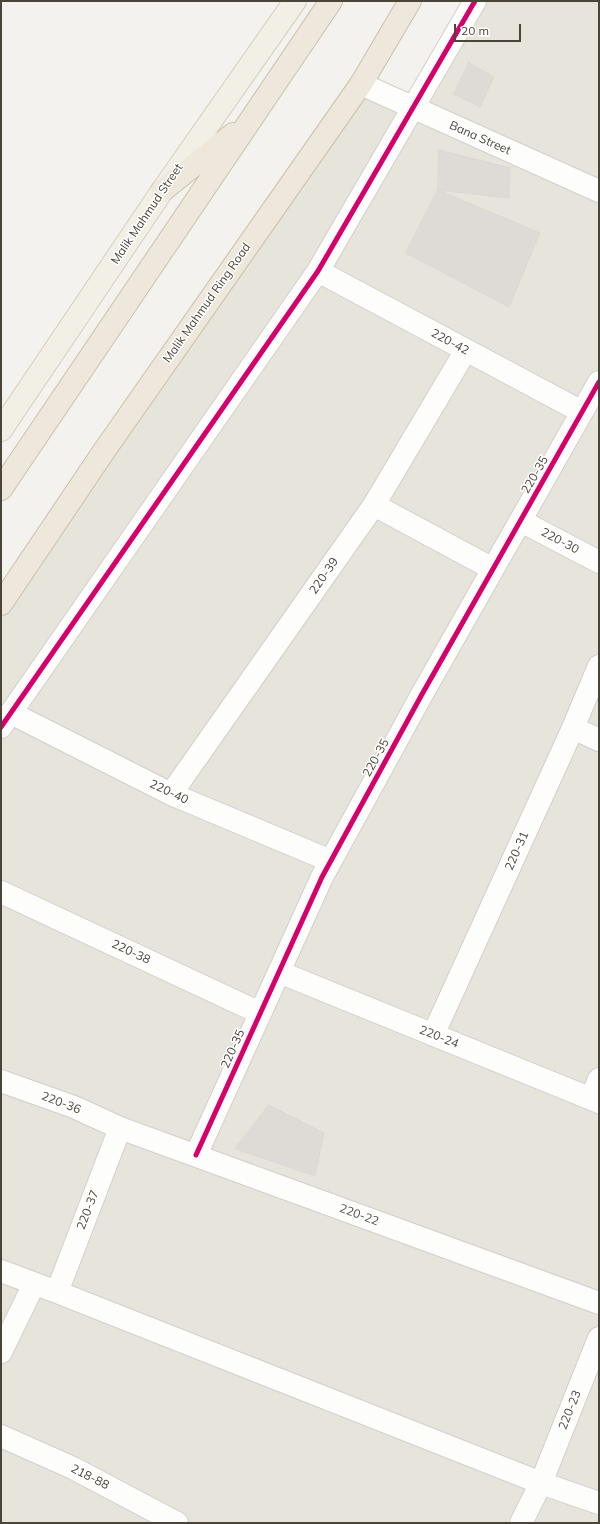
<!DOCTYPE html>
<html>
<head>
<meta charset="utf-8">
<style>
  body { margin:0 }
  #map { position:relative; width:600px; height:1524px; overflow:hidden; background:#f4f2ee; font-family:Mulish,sans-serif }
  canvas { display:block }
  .frame { position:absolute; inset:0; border:2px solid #4b4439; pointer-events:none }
  .scale { position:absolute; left:454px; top:24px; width:67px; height:18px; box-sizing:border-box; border:2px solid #4b4439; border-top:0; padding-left:5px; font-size:12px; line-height:14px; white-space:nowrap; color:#4b4439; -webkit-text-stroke:3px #fff; paint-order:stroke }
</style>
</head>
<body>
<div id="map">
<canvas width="600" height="1524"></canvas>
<div class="frame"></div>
<div class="scale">20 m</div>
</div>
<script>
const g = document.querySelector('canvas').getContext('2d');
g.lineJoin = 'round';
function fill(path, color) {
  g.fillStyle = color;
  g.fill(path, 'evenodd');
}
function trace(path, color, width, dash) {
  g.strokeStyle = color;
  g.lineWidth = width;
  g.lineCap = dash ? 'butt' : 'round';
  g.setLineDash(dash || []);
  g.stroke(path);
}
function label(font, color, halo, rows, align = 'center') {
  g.font = font + ' Mulish,sans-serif';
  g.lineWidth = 3;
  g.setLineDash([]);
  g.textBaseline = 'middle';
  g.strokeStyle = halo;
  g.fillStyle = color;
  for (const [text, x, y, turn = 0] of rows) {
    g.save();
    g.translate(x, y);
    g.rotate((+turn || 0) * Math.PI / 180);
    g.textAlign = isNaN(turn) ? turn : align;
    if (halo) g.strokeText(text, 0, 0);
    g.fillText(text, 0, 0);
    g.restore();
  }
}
fill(new Path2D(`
  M 479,1 L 599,1 L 599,1523 L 1,1523 L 1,603 L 361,84 L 413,107 Z`), '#e7e4dc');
const building = new Path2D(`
  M 469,63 L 494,77 L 480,107 L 454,94 Z
  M 439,150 L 510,168 L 509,198 L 438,190 Z
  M 438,190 L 540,233 L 509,307 L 406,253 Z
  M 269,1105 L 324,1133 L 315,1176 L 235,1149 Z`);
fill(building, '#dedbd6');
trace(building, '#dcd9d4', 1);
const minor = new Path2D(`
  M 361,84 L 599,191
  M 318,271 L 582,412
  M 374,505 L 493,569
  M 521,521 L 599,562
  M 11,713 L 171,794 L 331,861
  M 1,727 L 318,271 L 475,1
  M 573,728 L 599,740
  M 171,794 L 374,505 L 466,350
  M 1,892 L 260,1013
  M 279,972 L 599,1102
  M 433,1035 L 573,728 L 599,666
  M 1,1081 L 74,1107 L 120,1128 L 599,1303
  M 591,1099 L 599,1079
  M 196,1155 L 322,877 L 421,696 L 599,382
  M 1,1271 L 57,1292 L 541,1483 L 599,1503
  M 57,1292 L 120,1128
  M 1,1352 L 34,1284
  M 1,1436 L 73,1468 L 177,1523
  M 521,1523 L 541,1483 L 599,1338`);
const major = new Path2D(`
  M 1,430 L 162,191 L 295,1`);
const highway = new Path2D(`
  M 162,191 L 233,134
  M 1,489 L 331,1
  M 1,604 L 104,451 L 361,84 L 410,1`);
trace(minor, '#d2d0cb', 24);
trace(major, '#d6cebb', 24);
trace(highway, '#ccbfa9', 24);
trace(minor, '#fdfdfc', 22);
trace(major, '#f2efe6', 22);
trace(highway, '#ede8db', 22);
trace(new Path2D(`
  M 1,727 L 318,271 L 475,1
  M 196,1155 L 322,877 L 421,696 L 599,382`), '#d6006c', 5);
label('12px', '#4b4439', '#fff', [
  ["Bana Street",480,138,24],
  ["Malik Mahmud Street",147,214,-56],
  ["Malik Mahmud Ring Road",207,303,-55],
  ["220-42",450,342,28],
  ["220-35",535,475,-60],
  ["220-30",560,541,28],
  ["220-39",324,576,-55],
  ["220-35",376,758,-61],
  ["220-40",169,792,25],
  ["220-31",517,851,-66],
  ["220-38",131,952,25],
  ["220-24",439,1037,22],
  ["220-35",233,1049,-66],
  ["220-36",61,1103,21],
  ["220-37",88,1210,-69],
  ["220-22",359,1215,20],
  ["220-23",570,1410,-68],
  ["218-88",90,1477,27]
]);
</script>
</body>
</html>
